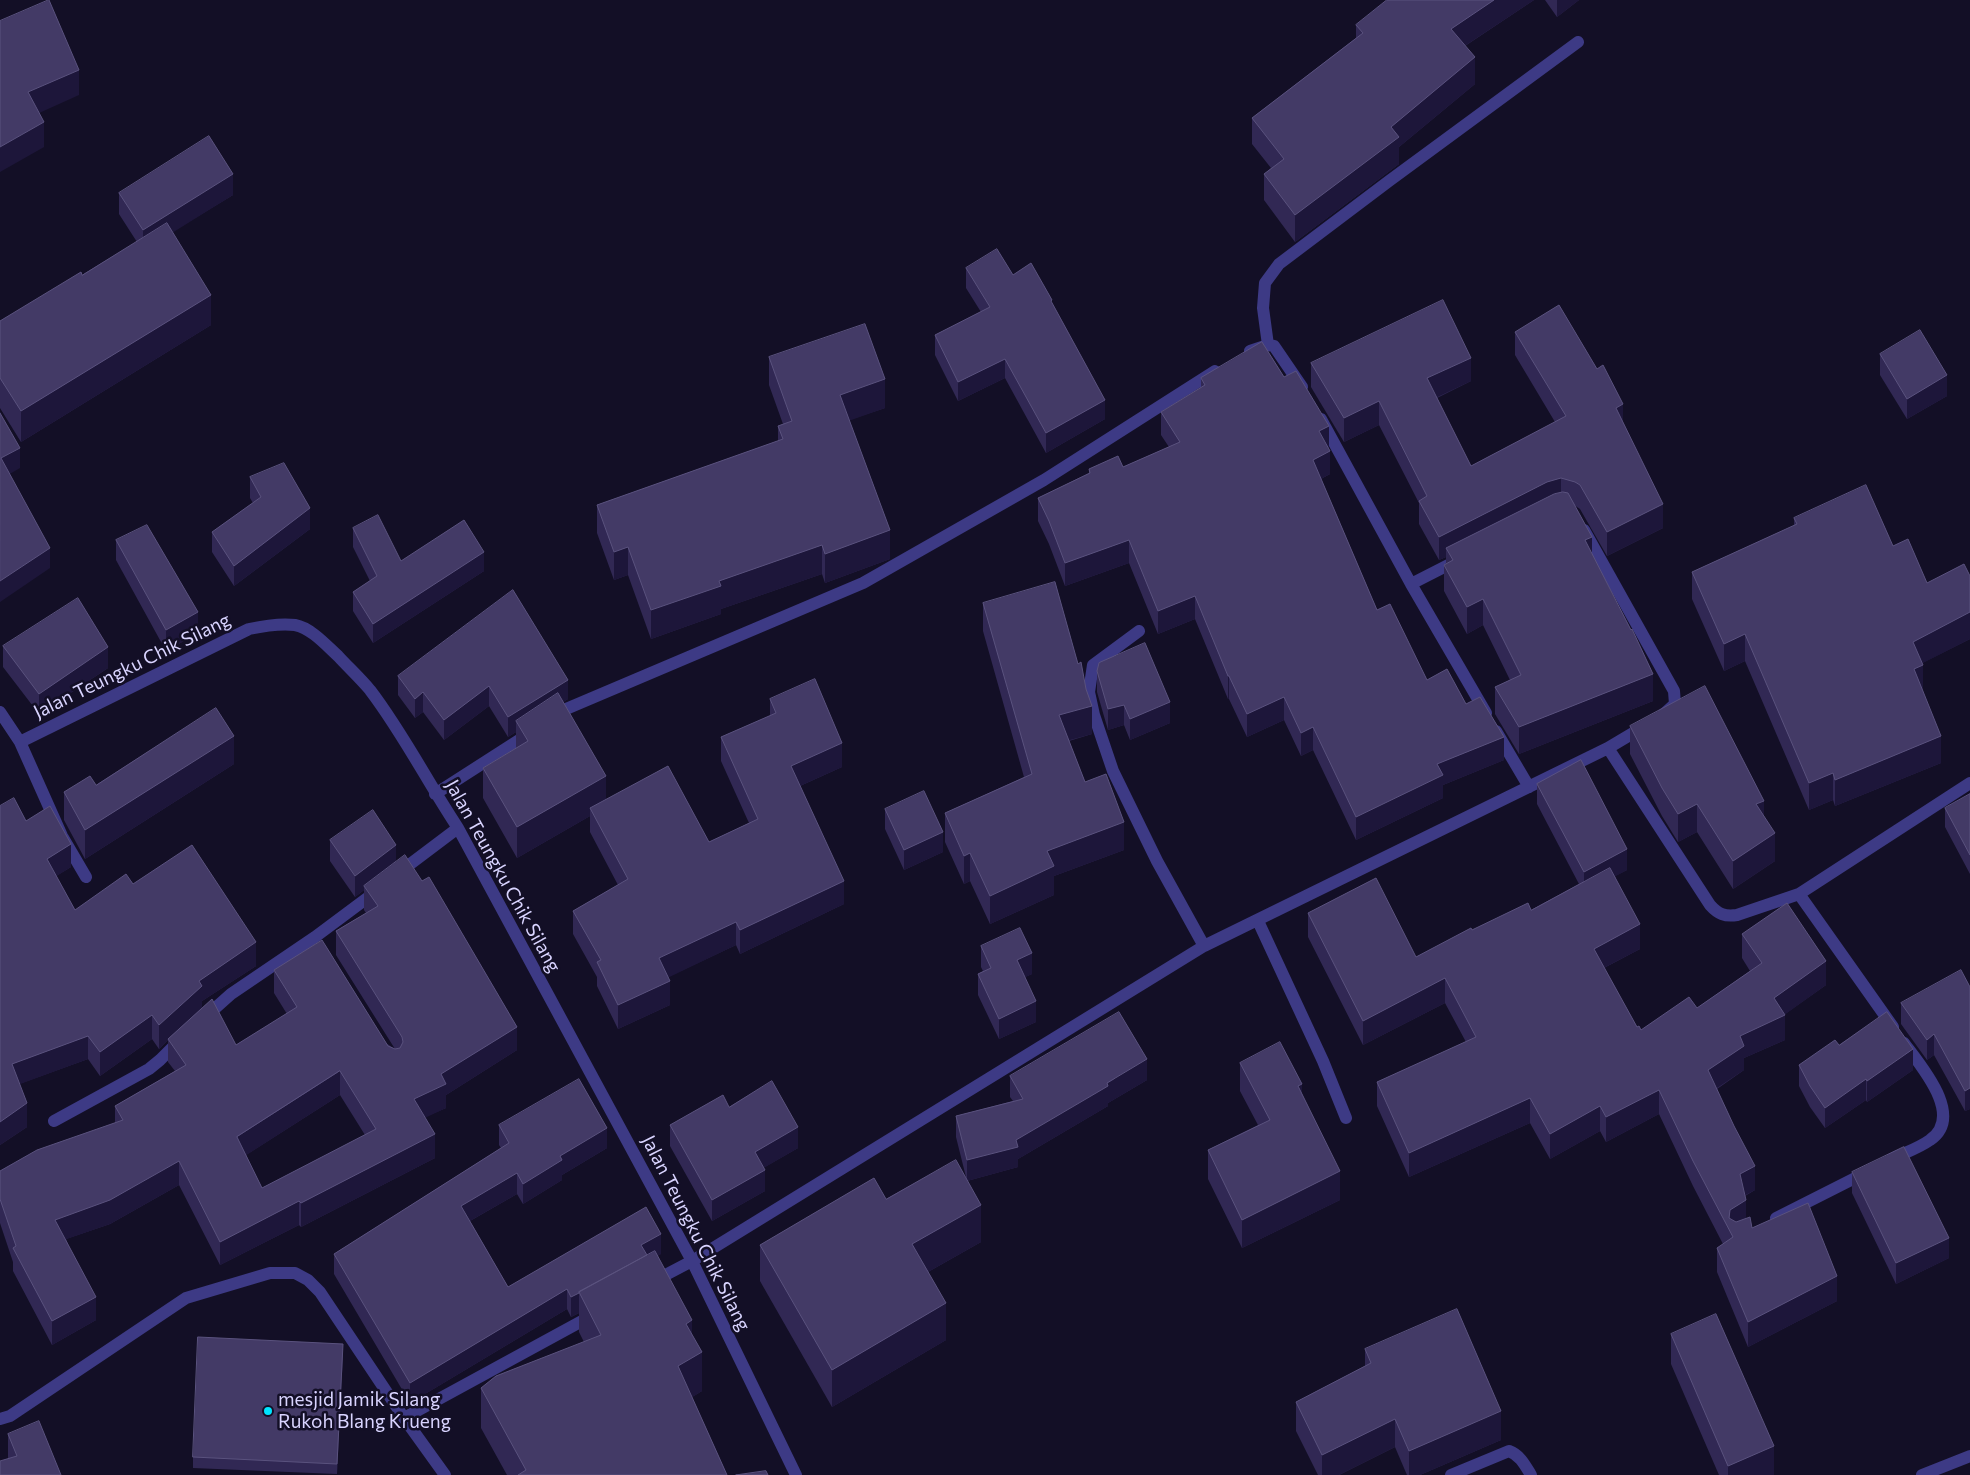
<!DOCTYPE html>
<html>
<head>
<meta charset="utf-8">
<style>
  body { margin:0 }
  canvas { display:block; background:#130f26 }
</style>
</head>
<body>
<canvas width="1970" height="1475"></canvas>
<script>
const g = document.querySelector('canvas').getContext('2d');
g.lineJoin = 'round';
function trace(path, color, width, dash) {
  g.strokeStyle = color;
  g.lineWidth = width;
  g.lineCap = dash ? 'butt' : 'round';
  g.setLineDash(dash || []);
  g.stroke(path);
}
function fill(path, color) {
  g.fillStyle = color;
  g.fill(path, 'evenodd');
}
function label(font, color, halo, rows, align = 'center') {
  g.font = font + ' Commissioner,sans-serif';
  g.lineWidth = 5;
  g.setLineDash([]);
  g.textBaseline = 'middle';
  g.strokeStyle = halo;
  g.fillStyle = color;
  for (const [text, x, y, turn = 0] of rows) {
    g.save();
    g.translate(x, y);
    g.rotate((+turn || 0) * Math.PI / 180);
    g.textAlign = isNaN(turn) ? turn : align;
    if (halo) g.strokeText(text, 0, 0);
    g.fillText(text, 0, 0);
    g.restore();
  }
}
trace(new Path2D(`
  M 1268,345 L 1263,308 L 1265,283 L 1279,264 L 1389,181 L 1578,42
  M 1250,351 L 1268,345 L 1274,346 L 1302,387
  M 1321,419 L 1411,584 L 1486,713
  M 1584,530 L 1674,691 L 1675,704 L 1664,714
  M 1411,584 L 1458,560
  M 1139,631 L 1093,665 L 1089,692 L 1094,715 L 1113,771 L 1157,861 L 1204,946
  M 0,712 L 20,742 L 249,629 C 263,626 280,623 295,625 C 311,628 326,645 338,656 C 348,667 360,678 370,690 C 403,733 428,783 458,828 L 692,1261 L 796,1475
  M 553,718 L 566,709 L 863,583 L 1044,480 L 1215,371
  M 1496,731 L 1529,787
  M 20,742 L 62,836 L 86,877
  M 1608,748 L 1710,905 C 1718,914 1725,917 1737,915 L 1799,894 L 1970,783
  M 435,794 L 530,733
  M 397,874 L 458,828
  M 1799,894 L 1893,1027
  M 1258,921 L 1323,1061 L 1346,1118
  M 203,1019 L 231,994 L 315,937 L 378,890
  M 54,1121 L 149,1069 L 160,1060 L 181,1039
  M 1892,1159 C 1904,1153 1919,1148 1930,1140 C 1965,1116 1921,1066 1904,1043
  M 1776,1218 L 1867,1172
  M 654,1281 L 692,1261 L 1204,946 L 1608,748 L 1645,726
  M 0,1419 L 10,1416 L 186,1298 L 270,1273 L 295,1273 L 308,1280 L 320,1292 L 404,1418
  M 445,1475 L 404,1418 L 593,1315
  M 1451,1475 L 1509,1451 C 1520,1455 1525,1465 1531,1475
  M 1922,1475 L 1970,1456`), '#3d3a85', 12);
fill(new Path2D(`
  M 1387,0 L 1534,0 L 1465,46 L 1475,84 L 1399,147 L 1399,164 L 1295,242 L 1264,200 L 1264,174 L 1271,168 L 1252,144 L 1252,118 L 1356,38 L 1356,25 Z
  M 1545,0 L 1579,0 L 1557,17 Z
  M 119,193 L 233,195 L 172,232 L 211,325 L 21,442 L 0,408 L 0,321 L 82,275 L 137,242 L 119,214 Z
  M 966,268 L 1052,304 L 1105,419 L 1046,453 L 1005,378 L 958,401 L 935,355 L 935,335 L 981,312 L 966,288 Z
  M 1515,332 L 1623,423 L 1663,528 L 1607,556 L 1580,509 L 1574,505 L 1592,555 L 1653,701 L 1519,754 L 1495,714 L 1495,687 L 1510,680 L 1483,625 L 1467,634 L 1444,591 L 1444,565 L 1446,563 L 1446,557 L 1439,560 L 1419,524 L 1419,503 L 1379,425 L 1344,442 L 1311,387 L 1311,363 L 1471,381 L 1437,398 L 1471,466 L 1555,422 L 1515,355 Z
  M 1880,354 L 1947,396 L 1907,419 L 1880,375 Z
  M 769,357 L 885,408 L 849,420 L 890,559 L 825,583 L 822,574 L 721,609 L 721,614 L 651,639 L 628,575 L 614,580 L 597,533 L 597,505 L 778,441 L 778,426 L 783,424 L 769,385 Z
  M 1201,378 L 1329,449 L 1330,474 L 1321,479 L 1377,610 L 1427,680 L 1466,704 L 1504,760 L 1443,785 L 1443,798 L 1356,840 L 1313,750 L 1301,756 L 1284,720 L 1247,737 L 1229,699 L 1228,699 L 1195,619 L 1158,634 L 1129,563 L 1065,586 L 1049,544 L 1038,521 L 1038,498 L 1089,473 L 1089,469 L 1123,467 L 1169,447 L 1161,435 L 1161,412 L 1201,387 Z
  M 250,477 L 310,529 L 234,586 L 212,552 L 212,532 L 253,503 L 250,498 Z
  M 1794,518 L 1893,546 L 1927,583 L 1970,576 L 1970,639 L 1922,663 L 1923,691 L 1941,763 L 1835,806 L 1833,800 L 1809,810 L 1745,661 L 1724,671 L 1692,599 L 1692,572 L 1794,526 Z
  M 353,528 L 401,561 L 484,571 L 373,643 L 353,611 L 353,592 L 370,581 L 353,547 Z
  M 116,540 L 198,633 L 166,651 L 116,560 Z
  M 513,590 L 568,699 L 563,702 L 606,799 L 709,842 L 749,823 L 721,761 L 721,737 L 770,716 L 770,699 L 842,767 L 800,786 L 844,904 L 740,954 L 736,945 L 668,977 L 670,1005 L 618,1029 L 597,986 L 597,977 L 573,934 L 573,911 L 618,885 L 590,832 L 590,816 L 517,858 L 483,798 L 483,768 L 516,748 L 516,732 L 508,737 L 489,706 L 444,740 L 423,712 L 415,718 L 398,695 L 398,676 Z
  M 983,603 L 1092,734 L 1069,741 L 1085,782 L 1124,850 L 1054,876 L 1054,895 L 990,924 L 970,881 L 964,884 L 945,842 L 945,813 L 1024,777 L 983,631 Z
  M 3,646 L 108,668 L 39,714 L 3,667 Z
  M 1097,671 L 1170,723 L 1130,740 L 1124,725 L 1108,730 L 1097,692 Z
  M 1630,726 L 1764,816 L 1775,861 L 1733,889 L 1697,832 L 1678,842 L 1662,816 L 1630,754 Z
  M 234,764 L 85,859 L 64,820 L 64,792 L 96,785 Z
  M 1537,784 L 1627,870 L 1615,876 L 1640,949 L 1604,968 L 1637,1027 L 1641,1030 L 1697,1008 L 1750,971 L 1742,958 L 1742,934 L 1826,985 L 1785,1014 L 1785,1040 L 1744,1058 L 1744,1070 L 1717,1089 L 1755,1190 L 1745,1196 L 1746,1218 L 1752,1228 L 1837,1301 L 1748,1347 L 1717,1272 L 1717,1248 L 1723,1244 L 1693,1186 L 1659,1114 L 1606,1142 L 1600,1131 L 1550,1159 L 1530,1123 L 1409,1177 L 1377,1106 L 1377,1082 L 1466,1042 L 1445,1003 L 1363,1045 L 1308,937 L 1308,913 L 1416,957 L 1472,930 L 1531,910 L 1579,884 L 1537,804 Z
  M 1970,794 L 1970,874 L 1945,827 L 1945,808 Z
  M 0,806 L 26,821 L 71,867 L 56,876 L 75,910 L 133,884 L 256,966 L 202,1001 L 202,1008 L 236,1045 L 287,1014 L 274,993 L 274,970 L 395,1049 L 336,955 L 336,931 L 366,913 L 364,910 L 364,890 L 355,897 L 330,861 L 330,840 L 396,862 L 517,1050 L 446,1095 L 446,1108 L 425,1117 L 435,1158 L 301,1227 L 299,1225 L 220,1265 L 179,1185 L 110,1224 L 66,1239 L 96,1320 L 52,1345 L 13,1271 L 13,1262 L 0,1223 L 0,1171 L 115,1123 L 115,1106 L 175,1071 L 168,1062 L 168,1040 L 159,1049 L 152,1039 L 100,1076 L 88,1059 L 19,1084 L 27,1127 L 0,1145 ZM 340,1095 L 365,1135 L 262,1188 L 246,1155 Z
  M 885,809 L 943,852 L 904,870 L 885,829 Z
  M 981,946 L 1032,974 L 1025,977 L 1036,1022 L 999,1039 L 978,995 L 978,974 L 983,971 L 981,967 Z
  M 1970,987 L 1970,1109 L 1965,1111 L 1934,1055 L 1927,1060 L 1901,1024 L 1901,1003 Z
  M 1839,1045 L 1913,1070 L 1867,1102 L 1866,1100 L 1825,1128 L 1810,1107 L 1799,1086 L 1799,1065 Z
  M 1240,1063 L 1302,1094 L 1340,1200 L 1242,1248 L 1208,1179 L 1208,1150 L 1258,1125 L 1240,1091 Z
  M 1010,1076 L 1147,1080 L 1108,1103 L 1108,1106 L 1018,1159 L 1018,1167 L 967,1181 L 956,1137 L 956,1116 L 1013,1101 L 1010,1097 Z
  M 729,1107 L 798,1148 L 763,1168 L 765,1191 L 712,1221 L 670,1146 L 670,1125 Z
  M 499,1125 L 607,1148 L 562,1175 L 562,1180 L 523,1204 L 517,1194 L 470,1221 L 508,1287 L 661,1254 L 657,1256 L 692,1335 L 702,1391 L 692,1397 L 727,1475 L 507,1475 L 481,1428 L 481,1388 L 584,1342 L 579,1332 L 579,1313 L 571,1317 L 567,1309 L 410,1403 L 334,1274 L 334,1254 L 501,1148 L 499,1145 Z
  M 1852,1172 L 1949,1258 L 1896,1284 L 1852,1193 Z
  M 886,1199 L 981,1242 L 928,1272 L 946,1340 L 832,1407 L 760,1281 L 760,1245 Z
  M 1671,1334 L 1774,1475 L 1719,1475 L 1671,1364 Z
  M 1365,1349 L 1501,1440 L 1420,1475 L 1407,1475 L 1395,1447 L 1339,1475 L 1318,1475 L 1296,1431 L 1296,1402 L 1365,1366 Z
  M 343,1354 L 337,1474 L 193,1468 L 193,1457 Z
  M 8,1434 L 61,1475 L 8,1459 Z`), '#312854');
fill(new Path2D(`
  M 1494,0 L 1534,0 L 1451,55 L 1451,29 Z
  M 1557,0 L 1579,0 L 1557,17 Z
  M 1475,57 L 1475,84 L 1399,147 L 1399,164 L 1295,242 L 1295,215 L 1391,127 Z
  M 79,70 L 79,95 L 28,118 L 28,92 Z
  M 44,122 L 44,147 L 0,172 L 0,147 Z
  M 233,174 L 233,195 L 143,251 L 143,230 Z
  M 211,295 L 211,325 L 21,442 L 21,411 Z
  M 1471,358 L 1471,381 L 1427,402 L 1427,378 Z
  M 1005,359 L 1005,378 L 958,401 L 958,382 Z
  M 1947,375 L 1947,396 L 1907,419 L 1907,399 Z
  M 885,379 L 885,408 L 840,424 L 840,395 Z
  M 1105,400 L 1105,419 L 1046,453 L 1046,433 Z
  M 1379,401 L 1379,425 L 1344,442 L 1344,418 Z
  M 1623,404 L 1623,428 L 1616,408 Z
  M 1329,426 L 1329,449 L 1319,431 Z
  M 20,448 L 20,468 L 1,479 L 1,458 Z
  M 1330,451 L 1330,474 L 1313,483 L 1313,460 Z
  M 1561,478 L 1561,502 L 1446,548 L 1446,557 L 1439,560 L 1439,537 L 1547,482 Z
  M 1663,504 L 1663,528 L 1607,556 L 1607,532 Z
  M 310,508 L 310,529 L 234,586 L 234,566 Z
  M 890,530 L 890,559 L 825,583 L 825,554 Z
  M 1592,537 L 1592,563 L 1585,540 Z
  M 1129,540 L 1129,563 L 1065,586 L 1065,563 Z
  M 822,545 L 822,574 L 721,609 L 721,614 L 651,639 L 651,610 L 719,581 Z
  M 628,547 L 628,575 L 614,580 L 614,552 Z
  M 50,548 L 50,568 L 0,602 L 0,581 Z
  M 484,552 L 484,571 L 373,643 L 373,624 Z
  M 1195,596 L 1195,619 L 1158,634 L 1158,611 Z
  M 1483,599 L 1483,625 L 1467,634 L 1467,607 Z
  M 198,612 L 198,633 L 166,651 L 166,630 Z
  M 1970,612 L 1970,639 L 1913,668 L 1913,642 Z
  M 1745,634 L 1745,661 L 1724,671 L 1724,644 Z
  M 108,647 L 108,668 L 39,714 L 39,694 Z
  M 1923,665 L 1923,692 L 1914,669 Z
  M 1653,674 L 1653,701 L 1519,754 L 1519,727 Z
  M 1228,676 L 1229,676 L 1229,699 L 1228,699 Z
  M 568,680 L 568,699 L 521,729 L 516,721 L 516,732 L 508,737 L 508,717 Z
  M 489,686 L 489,706 L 444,740 L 444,720 Z
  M 423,692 L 423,712 L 415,718 L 415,699 Z
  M 1284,697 L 1284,720 L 1247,737 L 1247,714 Z
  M 1170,702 L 1170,723 L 1130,740 L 1130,719 Z
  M 1124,705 L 1124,725 L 1108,730 L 1108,709 Z
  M 1092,706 L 1092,734 L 1059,743 L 1059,715 Z
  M 1313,727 L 1313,750 L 1301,756 L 1301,733 Z
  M 234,736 L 234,764 L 85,859 L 85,830 Z
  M 1941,736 L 1941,763 L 1835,806 L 1835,780 Z
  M 1504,737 L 1504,760 L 1443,785 L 1443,798 L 1356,840 L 1356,817 L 1437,764 Z
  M 842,743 L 842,767 L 791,790 L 791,766 Z
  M 1833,773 L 1833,800 L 1809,810 L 1809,783 Z
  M 606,776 L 606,806 L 590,808 L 590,816 L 517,858 L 517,827 Z
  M 1764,801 L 1764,829 L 1756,804 Z
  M 1697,804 L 1697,832 L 1678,842 L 1678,814 Z
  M 1124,822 L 1124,850 L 1054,876 L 1054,895 L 990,924 L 990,896 L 1047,851 Z
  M 943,832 L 943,852 L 904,870 L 904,850 Z
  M 1775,833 L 1775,861 L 1733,889 L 1733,861 Z
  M 71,844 L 71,867 L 47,882 L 47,859 Z
  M 396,845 L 396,865 L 364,886 L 364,890 L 355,897 L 355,876 Z
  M 1627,849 L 1627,870 L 1584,893 L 1584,872 Z
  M 970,853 L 970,881 L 964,884 L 964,856 Z
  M 844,881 L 844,904 L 740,954 L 740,930 Z
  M 736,922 L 736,945 L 659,982 L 659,958 Z
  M 1640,924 L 1640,949 L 1594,973 L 1594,949 Z
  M 256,942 L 256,966 L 202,1001 L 202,1009 L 168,1039 L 168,1040 L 159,1049 L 159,1025 L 199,981 Z
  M 1032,953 L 1032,974 L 1017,981 L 1017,960 Z
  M 1826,961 L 1826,985 L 1780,1018 L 1785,1015 L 1785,1040 L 1744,1058 L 1744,1070 L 1708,1094 L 1708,1070 L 1774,998 Z
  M 1445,978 L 1445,1003 L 1363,1045 L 1363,1021 Z
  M 670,981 L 670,1005 L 618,1029 L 618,1005 Z
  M 1036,1001 L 1036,1022 L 999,1039 L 999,1019 Z
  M 152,1015 L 152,1039 L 100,1076 L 100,1052 Z
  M 517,1027 L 517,1050 L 446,1095 L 446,1108 L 414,1123 L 414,1099 L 441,1074 Z
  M 1934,1034 L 1934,1055 L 1927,1060 L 1927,1040 Z
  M 88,1036 L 88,1059 L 12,1087 L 12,1064 Z
  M 1913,1049 L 1913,1070 L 1867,1102 L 1867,1081 Z
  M 1147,1059 L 1147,1080 L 1108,1103 L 1108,1106 L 1018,1159 L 1018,1167 L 967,1181 L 967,1160 L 1016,1140 Z
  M 340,1071 L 340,1095 L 237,1161 L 237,1137 Z
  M 1866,1079 L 1866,1100 L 1825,1128 L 1825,1108 Z
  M 1302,1084 L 1302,1113 L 1298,1086 Z
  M 1970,1088 L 1970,1109 L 1965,1111 L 1965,1091 Z
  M 1659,1090 L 1659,1114 L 1606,1142 L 1606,1117 Z
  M 1530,1098 L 1530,1123 L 1409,1177 L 1409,1153 Z
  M 27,1103 L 27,1127 L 0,1145 L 0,1122 Z
  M 1600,1106 L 1600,1131 L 1550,1159 L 1550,1134 Z
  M 798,1127 L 798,1148 L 755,1173 L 755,1152 Z
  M 607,1128 L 607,1148 L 562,1175 L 562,1180 L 523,1204 L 523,1184 L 560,1156 Z
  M 435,1134 L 435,1158 L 301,1227 L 301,1203 Z
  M 179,1161 L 179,1185 L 110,1224 L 55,1243 L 55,1220 Z
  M 1755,1166 L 1755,1190 L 1740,1198 L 1740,1174 Z
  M 765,1170 L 765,1191 L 712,1221 L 712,1200 Z
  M 1340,1171 L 1340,1200 L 1242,1248 L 1242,1220 Z
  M 517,1173 L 517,1194 L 461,1226 L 461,1206 Z
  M 1746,1200 L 1746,1225 L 1729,1229 L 1730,1210 Z
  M 299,1201 L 299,1225 L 220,1265 L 220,1242 Z
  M 981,1205 L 981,1242 L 912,1281 L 912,1244 Z
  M 661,1234 L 661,1254 L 647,1262 L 641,1245 Z
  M 1949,1238 L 1949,1258 L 1896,1284 L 1896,1263 Z
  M 1837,1276 L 1837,1301 L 1748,1347 L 1748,1322 Z
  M 567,1289 L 567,1309 L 410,1403 L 410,1383 Z
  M 579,1293 L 579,1313 L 571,1317 L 571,1297 Z
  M 96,1297 L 96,1320 L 52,1345 L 52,1321 Z
  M 946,1303 L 946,1340 L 832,1407 L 832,1370 Z
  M 692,1320 L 692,1358 L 702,1352 L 702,1391 L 678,1406 L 678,1366 L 686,1324 Z
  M 343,1344 L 343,1354 L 337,1474 L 337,1464 Z
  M 1501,1411 L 1501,1440 L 1420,1475 L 1409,1475 L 1409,1451 Z
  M 1395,1419 L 1395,1447 L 1339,1475 L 1322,1475 L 1322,1455 Z
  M 1774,1446 L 1774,1475 L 1728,1475 L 1728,1466 Z`), '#1d163a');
const building = new Path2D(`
  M 49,0 L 79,70 L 28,92 L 44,122 L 0,147 L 0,21 Z
  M 1387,0 L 1494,0 L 1451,29 L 1475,57 L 1391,127 L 1399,137 L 1295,215 L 1264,174 L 1284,159 L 1252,118 L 1363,33 L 1356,25 Z
  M 209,136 L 233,174 L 143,230 L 119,193 Z
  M 167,223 L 211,295 L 21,411 L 0,378 L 0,321 L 81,272 L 82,275 Z
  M 997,249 L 1013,275 L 1031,263 L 1052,300 L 1051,301 L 1105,400 L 1046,433 L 1005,359 L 958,382 L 935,335 L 990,307 L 966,268 Z
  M 1443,300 L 1471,358 L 1427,378 L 1471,466 L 1566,416 L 1515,332 L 1559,305 L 1597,369 L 1603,365 L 1623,404 L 1616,408 L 1663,504 L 1607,532 L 1580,485 L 1575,482 L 1561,478 L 1547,482 L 1439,537 L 1419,501 L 1427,496 L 1379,401 L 1344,418 L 1311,363 Z
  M 865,324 L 885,379 L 840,395 L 890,530 L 825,554 L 822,545 L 719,581 L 721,586 L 651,610 L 628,547 L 614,552 L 597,505 L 783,439 L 778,426 L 792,421 L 769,357 Z
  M 1920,330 L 1947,375 L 1907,399 L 1880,354 Z
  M 1262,342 L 1284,377 L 1296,371 L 1329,426 L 1319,431 L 1330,451 L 1313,460 L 1377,610 L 1390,604 L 1427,680 L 1447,669 L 1466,704 L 1480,697 L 1504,737 L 1437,764 L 1443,775 L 1356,817 L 1313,727 L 1301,733 L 1284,697 L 1247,714 L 1229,676 L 1228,676 L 1195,596 L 1158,611 L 1129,540 L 1065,563 L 1049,521 L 1038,498 L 1090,473 L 1089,469 L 1118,456 L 1123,467 L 1180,442 L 1161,412 L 1205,385 L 1201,378 Z
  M 0,413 L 20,448 L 1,458 L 50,548 L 0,581 Z
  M 284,463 L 310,508 L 234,566 L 212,532 L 261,497 L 250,477 Z
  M 1866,485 L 1893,546 L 1908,539 L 1927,583 L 1964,564 L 1970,576 L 1970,612 L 1913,642 L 1923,665 L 1914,669 L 1941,736 L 1835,780 L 1833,773 L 1809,783 L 1745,634 L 1724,644 L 1692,572 L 1797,524 L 1794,518 Z
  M 1563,492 L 1568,493 L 1592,537 L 1585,540 L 1631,630 L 1632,629 L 1653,674 L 1519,727 L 1495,687 L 1521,675 L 1483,599 L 1467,607 L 1444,565 L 1453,560 L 1446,548 L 1554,494 Z
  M 378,515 L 401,561 L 464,520 L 484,552 L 373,624 L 353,592 L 377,576 L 353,528 Z
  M 147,525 L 198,612 L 166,630 L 116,540 Z
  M 1055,582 L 1078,664 L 1081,662 L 1086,689 L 1092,706 L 1059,715 L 1085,782 L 1106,774 L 1124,822 L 1047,851 L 1054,866 L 990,896 L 970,853 L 964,856 L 945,813 L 1032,774 L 983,603 Z
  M 513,590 L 568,680 L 508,717 L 489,686 L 444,720 L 423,692 L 415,699 L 398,676 Z
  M 78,598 L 108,647 L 39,694 L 3,646 Z
  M 1145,643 L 1170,702 L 1130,719 L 1124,705 L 1108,709 L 1097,671 L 1099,663 Z
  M 815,679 L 842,743 L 791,766 L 844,881 L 740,930 L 736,922 L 659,958 L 670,981 L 618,1005 L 597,962 L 601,960 L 573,911 L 628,879 L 590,808 L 668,766 L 709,842 L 758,819 L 721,737 L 776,713 L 770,699 Z
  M 1705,686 L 1764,801 L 1756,804 L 1775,833 L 1733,861 L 1697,804 L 1678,814 L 1662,788 L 1630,726 Z
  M 558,693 L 606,776 L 517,827 L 483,768 L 528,741 L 516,721 Z
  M 216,708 L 234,736 L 85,830 L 64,792 L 90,776 L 96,785 Z
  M 1581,760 L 1627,849 L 1584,872 L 1537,784 Z
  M 924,791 L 943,832 L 904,850 L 885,809 Z
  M 1970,794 L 1970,855 L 1945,808 Z
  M 14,798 L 26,821 L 50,806 L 71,844 L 47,859 L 75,910 L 126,874 L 133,884 L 192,845 L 256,942 L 199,981 L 202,986 L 159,1025 L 152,1015 L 100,1052 L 88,1036 L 12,1064 L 27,1103 L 0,1122 L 0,806 Z
  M 373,810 L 396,845 L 355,876 L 330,840 Z
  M 405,855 L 422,881 L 429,877 L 517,1027 L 441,1074 L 446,1084 L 414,1099 L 435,1134 L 301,1203 L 299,1201 L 220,1242 L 179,1161 L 110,1200 L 55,1220 L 96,1297 L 52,1321 L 13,1248 L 16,1246 L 0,1199 L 0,1171 L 37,1150 L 123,1120 L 115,1106 L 186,1065 L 168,1039 L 212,999 L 236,1045 L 297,1007 L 274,970 L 322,940 L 388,1046 L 395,1049 L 400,1048 L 403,1042 L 402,1037 L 336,931 L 378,906 L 364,886 ZM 340,1071 L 376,1129 L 262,1188 L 237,1137 Z
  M 1610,868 L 1640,924 L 1594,949 L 1637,1027 L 1639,1026 L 1641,1030 L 1689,997 L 1697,1008 L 1762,963 L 1742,934 L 1787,903 L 1826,961 L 1774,998 L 1785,1015 L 1740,1036 L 1744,1046 L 1708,1070 L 1734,1126 L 1755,1166 L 1740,1174 L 1746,1200 L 1730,1210 L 1729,1218 L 1736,1222 L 1750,1217 L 1752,1228 L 1808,1203 L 1837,1276 L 1748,1322 L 1717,1248 L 1733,1237 L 1693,1161 L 1659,1090 L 1606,1117 L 1600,1106 L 1550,1134 L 1530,1098 L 1409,1153 L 1377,1082 L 1476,1037 L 1445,978 L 1363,1021 L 1308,913 L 1376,878 L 1416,957 L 1471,928 L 1472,930 L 1528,903 L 1531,910 Z
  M 1020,928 L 1032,953 L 1017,960 L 1036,1001 L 999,1019 L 978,974 L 991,968 L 981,946 Z
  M 1961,970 L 1970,987 L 1970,1088 L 1965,1091 L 1934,1034 L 1927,1040 L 1901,1003 Z
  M 1119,1012 L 1147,1059 L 1107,1083 L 1108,1086 L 1016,1140 L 1018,1147 L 967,1160 L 956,1116 L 1023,1099 L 1010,1076 Z
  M 1887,1012 L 1913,1049 L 1867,1081 L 1866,1079 L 1825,1108 L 1810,1086 L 1799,1065 L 1835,1040 L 1839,1045 Z
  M 1280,1042 L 1302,1084 L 1298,1086 L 1340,1171 L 1242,1220 L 1208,1150 L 1270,1120 L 1240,1063 Z
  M 579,1079 L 607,1128 L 560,1156 L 562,1160 L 523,1184 L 517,1173 L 461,1206 L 508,1287 L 646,1207 L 661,1234 L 641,1245 L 647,1255 L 579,1292 L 579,1293 L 571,1297 L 567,1289 L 410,1383 L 334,1254 L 509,1143 L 499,1125 Z
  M 772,1081 L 798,1127 L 755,1152 L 765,1170 L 712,1200 L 670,1125 L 723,1095 L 729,1107 Z
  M 1904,1147 L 1949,1238 L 1896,1263 L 1852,1172 Z
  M 956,1160 L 981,1205 L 912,1244 L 946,1303 L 832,1370 L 760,1245 L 874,1178 L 886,1199 Z
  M 655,1251 L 692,1320 L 686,1324 L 702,1352 L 678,1366 L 727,1475 L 518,1475 L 526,1470 L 481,1388 L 496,1376 L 601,1335 L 579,1292 Z
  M 1457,1309 L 1501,1411 L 1409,1451 L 1395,1419 L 1322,1455 L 1296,1402 L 1371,1363 L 1365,1349 Z
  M 1716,1314 L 1774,1446 L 1728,1466 L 1671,1334 Z
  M 198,1337 L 343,1344 L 337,1464 L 193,1457 Z
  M 39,1421 L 61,1475 L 0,1475 L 0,1461 L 17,1456 L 8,1434 Z
  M 766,1471 L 768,1475 L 736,1475 Z`);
fill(building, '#433a66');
trace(building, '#5a527e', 1);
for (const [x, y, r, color] of [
  [268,1411,5,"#00e5ff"]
]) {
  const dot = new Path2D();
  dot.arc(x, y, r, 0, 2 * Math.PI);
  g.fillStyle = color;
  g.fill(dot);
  trace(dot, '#130f26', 2);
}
label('19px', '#d9d4ff', '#130f26', [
  ["Jalan Teungku Chik Silang",132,666,-26],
  ["Jalan Teungku Chik Silang",503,876,61],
  ["Jalan Teungku Chik Silang",696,1233,63]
]);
label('19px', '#d9d4ff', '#130f26', [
  ["mesjid Jamik Silang",278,1400],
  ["Rukoh Blang Krueng",278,1422]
], 'left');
</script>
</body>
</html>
